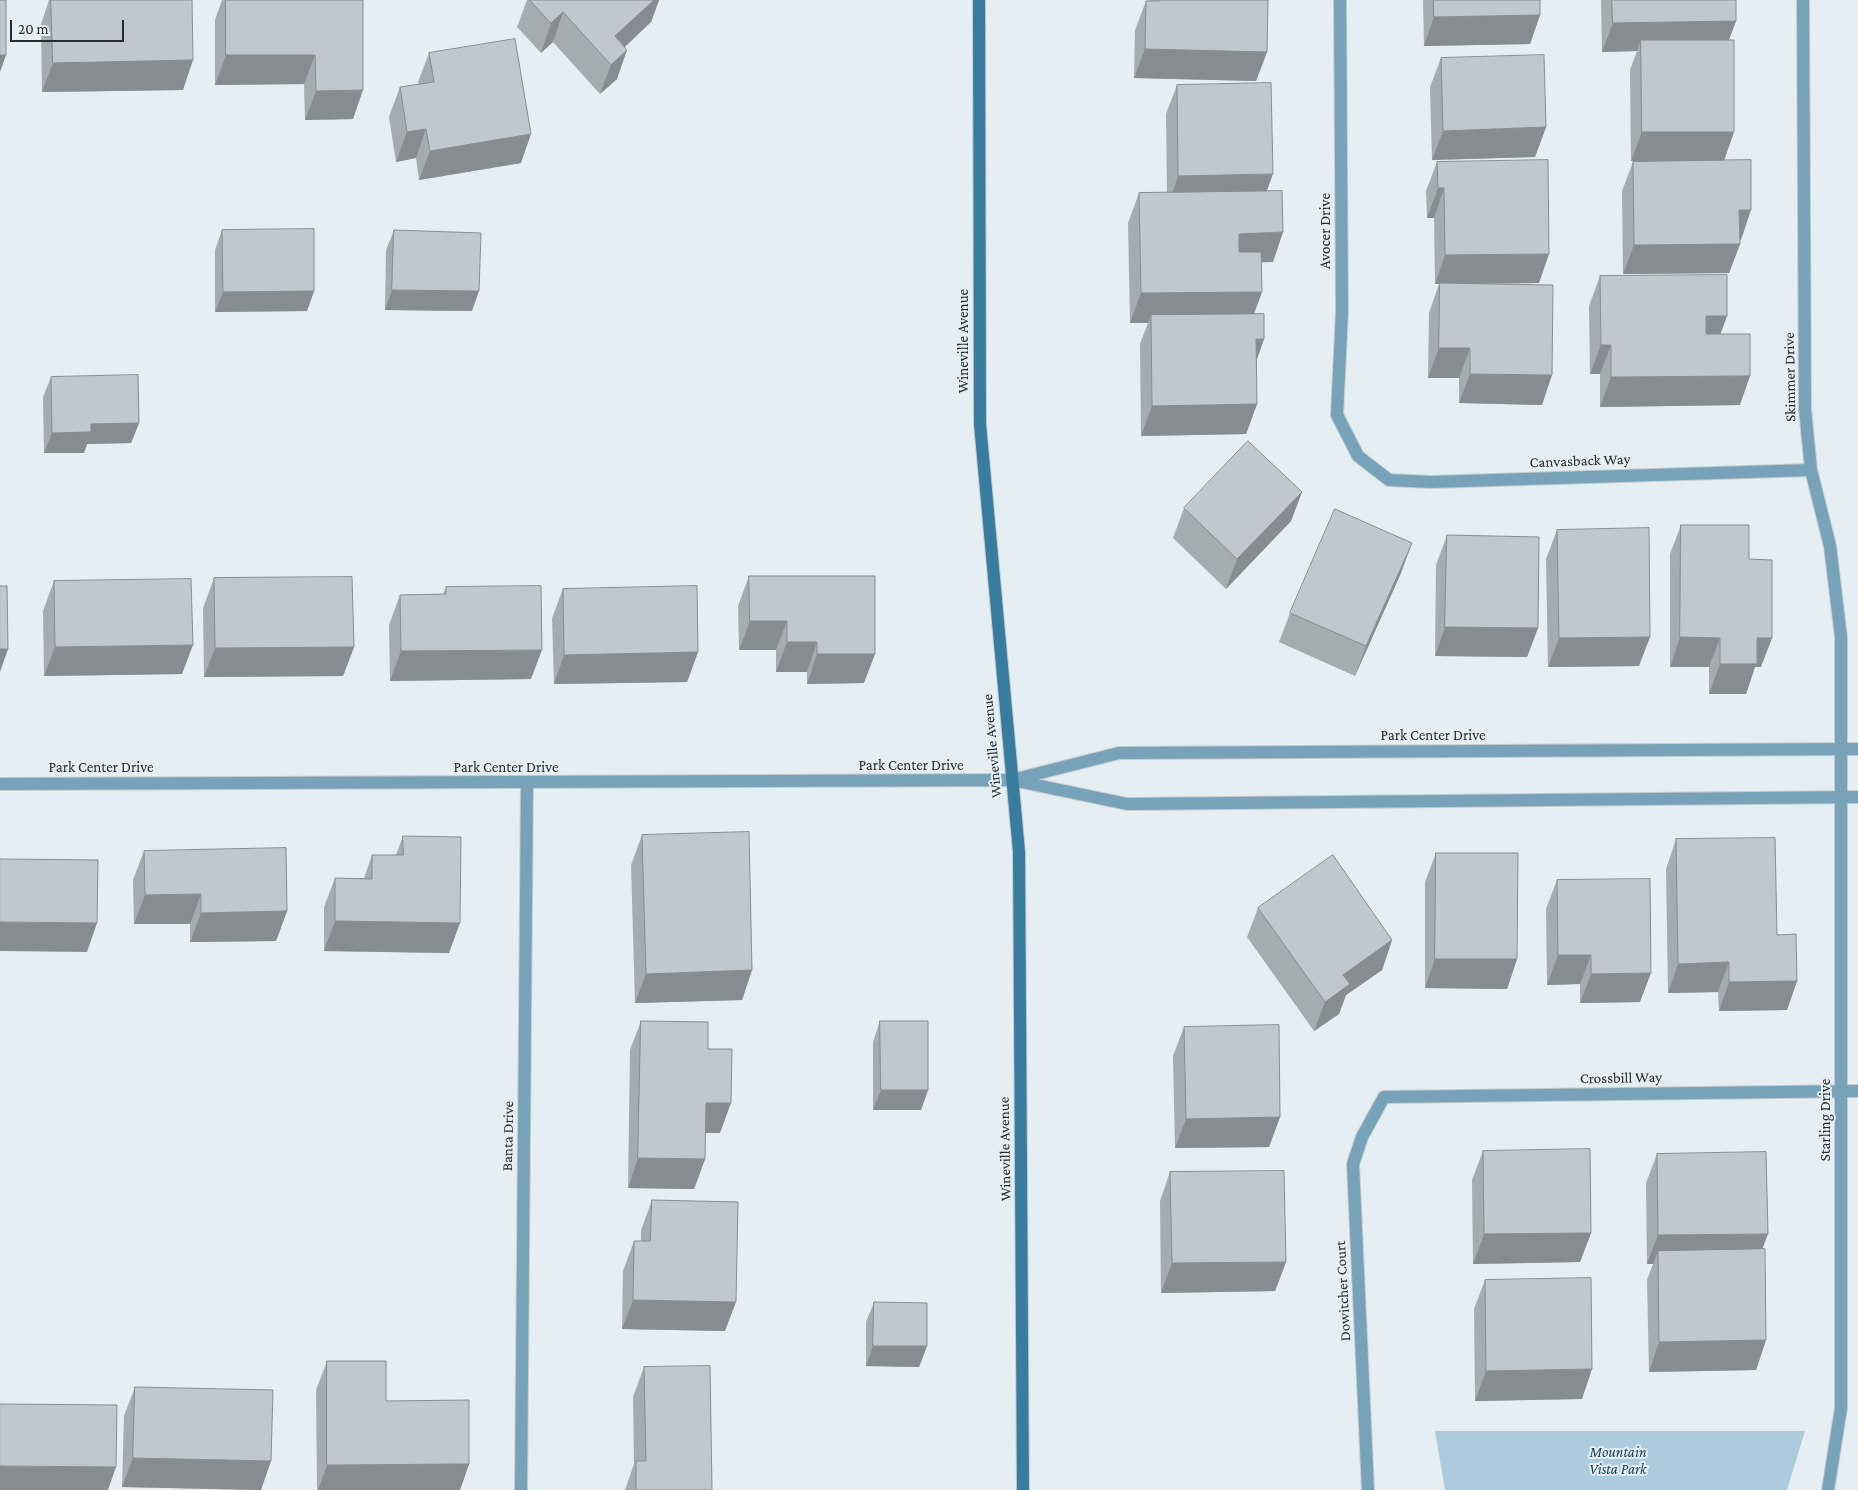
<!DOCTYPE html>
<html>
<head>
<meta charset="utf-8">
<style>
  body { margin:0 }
  #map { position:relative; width:1858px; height:1490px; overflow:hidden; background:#e5eef2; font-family:"Crimson Pro",serif }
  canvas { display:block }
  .scale { position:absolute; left:10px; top:20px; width:114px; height:22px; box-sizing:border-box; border:2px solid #272b2c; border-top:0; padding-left:6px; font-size:15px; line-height:18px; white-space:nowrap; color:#272b2c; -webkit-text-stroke:4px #e5eef2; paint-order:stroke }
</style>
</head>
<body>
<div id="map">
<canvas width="1858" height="1490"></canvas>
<div class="scale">20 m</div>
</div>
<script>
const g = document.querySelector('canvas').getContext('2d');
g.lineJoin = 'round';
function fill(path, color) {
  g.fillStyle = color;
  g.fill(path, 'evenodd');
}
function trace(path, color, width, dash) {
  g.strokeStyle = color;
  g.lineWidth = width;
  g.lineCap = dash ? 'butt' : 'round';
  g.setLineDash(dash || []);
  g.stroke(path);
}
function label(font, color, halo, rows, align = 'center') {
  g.font = font + ' "Crimson Pro",serif';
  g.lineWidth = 4;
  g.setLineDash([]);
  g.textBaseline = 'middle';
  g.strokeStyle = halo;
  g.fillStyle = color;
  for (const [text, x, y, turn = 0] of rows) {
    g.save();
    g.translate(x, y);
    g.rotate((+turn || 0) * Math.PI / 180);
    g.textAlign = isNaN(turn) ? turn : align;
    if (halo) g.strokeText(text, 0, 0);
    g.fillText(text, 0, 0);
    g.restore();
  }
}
fill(new Path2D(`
  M 1435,1431 L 1805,1431 L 1787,1490 L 1445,1490 Z`), '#accbdc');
const minor = new Path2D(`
  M 1340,0 L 1342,311 L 1337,415 L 1358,456 L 1389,480 L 1431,482 L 1811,470
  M 1803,0 L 1805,409 L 1811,470 L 1830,546 L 1841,637 L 1841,1408 L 1828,1490
  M 521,1490 L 527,783
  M 1368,1490 L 1353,1164 L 1362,1137 L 1384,1097 L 1858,1091`);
const tertiary = new Path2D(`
  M 1016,779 L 1119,753 L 1858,749
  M 0,784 L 1012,780 L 1127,804 L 1858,797`);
const secondary = new Path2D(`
  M 979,0 L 980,424 L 1019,852 L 1023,1490`);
trace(minor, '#c3cbce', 14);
trace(tertiary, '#c3cbce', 14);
trace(secondary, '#c3cbce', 14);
trace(minor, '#77a2b9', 12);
trace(tertiary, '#77a2b9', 12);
trace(secondary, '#387d9f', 12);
fill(new Path2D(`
  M 49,0 L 192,0 L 183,90 L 42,92 L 41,24 Z
  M 222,0 L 363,0 L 353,119 L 305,120 L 304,84 L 215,85 L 215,20 Z
  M 527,0 L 659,0 L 651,22 L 625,47 L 617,79 L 600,94 L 553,42 L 541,53 L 517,27 Z
  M 1150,0 L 1268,0 L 1267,52 L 1256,81 L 1134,78 L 1135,30 L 1146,1 L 1149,1 Z
  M 1423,0 L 1540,0 L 1540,15 L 1530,44 L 1424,46 Z
  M 1601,0 L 1736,0 L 1736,21 L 1729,40 L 1724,161 L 1741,240 L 1740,240 L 1740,244 L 1729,273 L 1623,274 L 1622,191 L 1633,162 L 1708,161 L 1631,161 L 1630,70 L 1637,51 L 1602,52 Z
  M 429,53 L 521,163 L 419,180 L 416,158 L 396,162 L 389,117 L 400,87 L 419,84 L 418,82 Z
  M 1441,58 L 1546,127 L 1535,157 L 1432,160 L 1430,87 Z
  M 1177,85 L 1267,191 L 1273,262 L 1261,262 L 1262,292 L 1254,314 L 1264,339 L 1256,361 L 1257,404 L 1246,434 L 1141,436 L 1140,344 L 1148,323 L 1130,323 L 1128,223 L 1139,193 L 1167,193 L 1166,114 Z
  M 1437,162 L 1539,283 L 1475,284 L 1542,405 L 1459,403 L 1459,378 L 1428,378 L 1429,313 L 1439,284 L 1435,284 L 1434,218 L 1427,218 L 1426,191 Z
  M 222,230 L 314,291 L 307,311 L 215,312 L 215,250 Z
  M 394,230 L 472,311 L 385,310 L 386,250 Z
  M 1600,276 L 1727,316 L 1720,334 L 1740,405 L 1600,407 L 1600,374 L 1590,374 L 1589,306 Z
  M 51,377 L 139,423 L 131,443 L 87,444 L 84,453 L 44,453 L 43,397 Z
  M 1302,492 L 1291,521 L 1226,589 L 1173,538 L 1184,508 Z
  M 1681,525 L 1749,559 L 1761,667 L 1755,667 L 1746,694 L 1709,694 L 1709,667 L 1670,667 L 1670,554 Z
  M 1557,530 L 1639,666 L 1548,667 L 1546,559 Z
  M 1447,535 L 1538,628 L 1527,657 L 1435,656 L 1436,565 Z
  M 1401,573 L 1355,676 L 1279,642 L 1290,613 Z
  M 749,576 L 864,683 L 807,684 L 807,672 L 776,672 L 776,650 L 739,650 L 738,606 Z
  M 214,578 L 354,647 L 343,676 L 204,677 L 203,608 Z
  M 54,581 L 182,674 L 44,676 L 43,611 Z
  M 446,587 L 531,679 L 390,681 L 389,625 L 400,595 L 443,594 Z
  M 563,589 L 698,652 L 687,682 L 554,684 L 552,618 Z
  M 642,835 L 752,970 L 742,1000 L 635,1003 L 631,865 Z
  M 403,836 L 449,953 L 324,951 L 324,907 L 335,878 L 364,878 L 372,855 L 396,855 Z
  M 1676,839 L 1777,935 L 1797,981 L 1787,1010 L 1719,1011 L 1718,992 L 1668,993 L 1666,869 Z
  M 144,851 L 287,911 L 276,941 L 190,942 L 190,924 L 134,924 L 133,880 Z
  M 1436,853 L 1517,959 L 1507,989 L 1425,988 L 1425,882 Z
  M 1557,880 L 1640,1002 L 1580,1003 L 1580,984 L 1547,985 L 1546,909 Z
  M 1258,908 L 1392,940 L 1382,970 L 1346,995 L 1339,1014 L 1314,1031 L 1247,937 Z
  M 641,1021 L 708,1049 L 720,1133 L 705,1133 L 705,1159 L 694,1189 L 628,1188 L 630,1050 Z
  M 880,1021 L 928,1090 L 921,1110 L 873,1110 L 873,1042 Z
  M 1184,1027 L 1280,1117 L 1269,1147 L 1175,1148 L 1173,1056 Z
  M 1483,1151 L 1591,1233 L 1580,1262 L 1473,1264 L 1472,1180 Z
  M 1657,1154 L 1763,1249 L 1766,1340 L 1756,1370 L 1649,1372 L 1647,1280 L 1653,1264 L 1647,1264 L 1646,1183 Z
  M 1170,1172 L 1286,1262 L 1275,1291 L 1161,1293 L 1160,1201 Z
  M 652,1200 L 725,1331 L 622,1329 L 623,1271 L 634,1241 L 641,1241 L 641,1230 Z
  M 1485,1280 L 1582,1399 L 1475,1401 L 1474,1309 Z
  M 874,1302 L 927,1346 L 919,1367 L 866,1366 L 866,1322 Z
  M 327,1361 L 386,1401 L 469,1464 L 460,1490 L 317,1490 L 316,1390 Z
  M 644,1367 L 712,1490 L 625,1490 L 634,1464 L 633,1397 Z
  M 135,1387 L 261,1490 L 122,1487 L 124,1416 Z`), '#a5acb0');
fill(new Path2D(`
  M 654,0 L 659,0 L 651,22 L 608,62 L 615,36 Z
  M 563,12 L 553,42 L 541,53 L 551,23 Z
  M 1540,15 L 1530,44 L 1424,46 L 1434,17 Z
  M 1736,21 L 1725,50 L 1641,40 L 1637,51 L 1602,52 L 1613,23 Z
  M 1145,49 L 1267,52 L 1256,81 L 1134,78 Z
  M 627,50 L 617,79 L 600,94 L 611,65 Z
  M 0,55 L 6,55 L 0,72 Z
  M 226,55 L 315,55 L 304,84 L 215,85 Z
  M 193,60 L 183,90 L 42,92 L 53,63 Z
  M 363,90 L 353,119 L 305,120 L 316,91 Z
  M 1546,127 L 1535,157 L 1432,160 L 1443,131 Z
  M 426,129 L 416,158 L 396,162 L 407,132 Z
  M 1642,132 L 1734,132 L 1724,161 L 1631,161 Z
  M 531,134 L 521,163 L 419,180 L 430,151 Z
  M 1273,174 L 1262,204 L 1168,206 L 1178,176 Z
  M 1438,188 L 1444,188 L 1434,218 L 1427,218 Z
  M 1739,210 L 1751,210 L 1741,240 L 1728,240 Z
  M 1283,232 L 1273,262 L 1228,263 L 1239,234 Z
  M 1740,244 L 1729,273 L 1623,274 L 1634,245 Z
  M 1549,254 L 1539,283 L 1435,284 L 1445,255 Z
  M 392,290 L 479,291 L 472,311 L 385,310 Z
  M 314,291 L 307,311 L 215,312 L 223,292 Z
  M 1262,292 L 1251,321 L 1151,315 L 1148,323 L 1130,323 L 1141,293 Z
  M 1706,316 L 1727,316 L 1716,346 L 1695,346 Z
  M 1256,339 L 1264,339 L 1254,368 Z
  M 1601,345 L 1611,345 L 1600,374 L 1590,374 Z
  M 1439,348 L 1470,348 L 1459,378 L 1428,378 Z
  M 1470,374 L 1552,375 L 1542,405 L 1459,403 Z
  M 1750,376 L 1740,405 L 1600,407 L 1611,377 Z
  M 1257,404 L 1246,434 L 1141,436 L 1152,406 Z
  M 139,423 L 131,443 L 87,444 L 84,453 L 44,453 L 52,433 L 91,424 Z
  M 1302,492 L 1291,521 L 1226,589 L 1237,559 Z
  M 1412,543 L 1401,573 L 1355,676 L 1366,646 Z
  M 750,621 L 787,621 L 776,650 L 739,650 Z
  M 1445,627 L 1538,628 L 1527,657 L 1435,656 Z
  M 1650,637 L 1639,666 L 1548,667 L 1559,638 Z
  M 1680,637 L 1720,638 L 1709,667 L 1670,667 Z
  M 1757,638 L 1772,638 L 1761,667 L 1755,667 L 1746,694 L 1709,694 L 1720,664 Z
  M 787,642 L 817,642 L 807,672 L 776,672 Z
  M 193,645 L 182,674 L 44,676 L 55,647 Z
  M 354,647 L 343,676 L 204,677 L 215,648 Z
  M 0,649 L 8,649 L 0,672 Z
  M 542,650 L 531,679 L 390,681 L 401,651 Z
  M 698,652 L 687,682 L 554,684 L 564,655 Z
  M 817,654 L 875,654 L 864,683 L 807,684 Z
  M 201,894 L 190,924 L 134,924 L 145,895 Z
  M 287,911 L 276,941 L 190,942 L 201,913 Z
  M 335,921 L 460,923 L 449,953 L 324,951 Z
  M 0,922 L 97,923 L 87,952 L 0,951 Z
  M 1392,940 L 1382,970 L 1346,995 L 1339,1014 L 1314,1031 L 1325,1002 L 1343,975 Z
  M 1558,955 L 1591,955 L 1580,984 L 1547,985 Z
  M 1435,959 L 1517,959 L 1507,989 L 1425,988 Z
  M 1729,962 L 1718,992 L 1668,993 L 1678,964 Z
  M 752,970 L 742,1000 L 635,1003 L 646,974 Z
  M 1651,973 L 1640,1002 L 1580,1003 L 1591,974 Z
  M 1797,981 L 1787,1010 L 1719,1011 L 1729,982 Z
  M 881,1090 L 928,1090 L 921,1110 L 873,1110 Z
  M 706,1103 L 731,1103 L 720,1133 L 695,1133 Z
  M 1280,1117 L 1269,1147 L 1175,1148 L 1186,1119 Z
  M 638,1158 L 705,1159 L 694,1189 L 628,1188 Z
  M 1591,1233 L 1580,1262 L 1473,1264 L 1484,1234 Z
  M 1768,1234 L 1757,1263 L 1658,1251 L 1653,1264 L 1647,1264 L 1658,1235 Z
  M 1286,1262 L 1275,1291 L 1161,1293 L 1172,1263 Z
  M 633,1300 L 736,1302 L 725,1331 L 622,1329 Z
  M 1766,1340 L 1756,1370 L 1649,1372 L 1659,1342 Z
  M 873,1346 L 927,1346 L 919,1367 L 866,1366 Z
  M 1592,1369 L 1582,1399 L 1475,1401 L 1486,1371 Z
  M 133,1458 L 271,1461 L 261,1490 L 122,1487 Z
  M 469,1464 L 460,1490 L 318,1490 L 327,1465 Z
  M 0,1466 L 116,1467 L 108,1490 L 0,1490 Z`), '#868c90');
const building = new Path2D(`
  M 0,0 L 6,0 L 6,55 L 0,55 Z
  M 51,0 L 192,0 L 193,60 L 53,63 Z
  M 226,0 L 363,0 L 363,90 L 316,91 L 315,55 L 226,55 Z
  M 530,0 L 654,0 L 615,36 L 627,50 L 611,65 L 563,12 L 551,23 Z
  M 1159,0 L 1268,0 L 1267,52 L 1145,49 L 1146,1 L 1159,1 Z
  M 1434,0 L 1540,0 L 1540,15 L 1434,17 Z
  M 1612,0 L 1736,0 L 1736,21 L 1613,23 Z
  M 515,39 L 531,134 L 430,151 L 426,129 L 407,132 L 400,87 L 434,82 L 429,53 Z
  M 1641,40 L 1734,40 L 1734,132 L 1642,132 Z
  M 1544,55 L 1546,127 L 1443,131 L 1441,58 Z
  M 1271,83 L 1273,174 L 1178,176 L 1177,85 Z
  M 1548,160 L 1549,254 L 1445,255 L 1444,188 L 1438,188 L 1437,162 Z
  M 1751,160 L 1751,210 L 1739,210 L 1740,244 L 1634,245 L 1633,162 Z
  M 1282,191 L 1283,232 L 1239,234 L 1239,252 L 1261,252 L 1262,292 L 1141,293 L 1139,193 Z
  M 314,229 L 314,291 L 223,292 L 222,230 Z
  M 394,230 L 481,233 L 479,291 L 392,290 Z
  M 1727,275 L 1727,316 L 1706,316 L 1706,334 L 1750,334 L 1750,376 L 1611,377 L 1611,345 L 1601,345 L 1600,276 Z
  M 1440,283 L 1553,285 L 1552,375 L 1470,374 L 1470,348 L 1439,348 Z
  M 1264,314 L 1264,339 L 1256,339 L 1257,404 L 1152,406 L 1151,315 Z
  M 138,375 L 139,423 L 91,424 L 91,432 L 52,433 L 51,377 Z
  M 1248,441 L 1302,492 L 1237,559 L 1184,508 Z
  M 1335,509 L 1412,543 L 1366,646 L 1290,613 Z
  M 1681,525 L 1749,525 L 1749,559 L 1772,560 L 1772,638 L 1757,638 L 1757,664 L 1720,664 L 1720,638 L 1680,637 Z
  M 1649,528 L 1650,637 L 1559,638 L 1557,530 Z
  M 1447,535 L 1539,537 L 1538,628 L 1445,627 Z
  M 749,576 L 875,576 L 875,654 L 817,654 L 817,642 L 787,642 L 787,621 L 750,621 Z
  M 352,577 L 354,647 L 215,648 L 214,578 Z
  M 191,579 L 193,645 L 55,647 L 54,581 Z
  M 0,586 L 7,586 L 8,649 L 0,649 Z
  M 541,586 L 542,650 L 401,651 L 400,595 L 446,594 L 446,587 Z
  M 697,586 L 698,652 L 564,655 L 563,589 Z
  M 749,832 L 752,970 L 646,974 L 642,835 Z
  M 403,836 L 461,837 L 460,923 L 335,921 L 335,878 L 372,879 L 372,855 L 403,855 Z
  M 1775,838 L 1777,935 L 1796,934 L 1797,981 L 1729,982 L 1729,962 L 1678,964 L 1676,839 Z
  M 286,848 L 287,911 L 201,913 L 201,894 L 145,895 L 144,851 Z
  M 1436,853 L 1518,853 L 1517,959 L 1435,959 Z
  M 1333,855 L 1392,940 L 1343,975 L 1350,984 L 1325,1002 L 1258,908 Z
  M 0,859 L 98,860 L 97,923 L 0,922 Z
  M 1650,879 L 1651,973 L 1591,974 L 1591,955 L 1558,955 L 1557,880 Z
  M 641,1021 L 708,1022 L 708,1049 L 732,1049 L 731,1103 L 706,1103 L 705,1159 L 638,1158 Z
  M 880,1021 L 928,1021 L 928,1090 L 881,1090 Z
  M 1279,1025 L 1280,1117 L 1186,1119 L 1184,1027 Z
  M 1590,1149 L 1591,1233 L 1484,1234 L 1483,1151 Z
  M 1766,1152 L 1768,1234 L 1658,1235 L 1657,1154 Z
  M 1284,1171 L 1286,1262 L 1172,1263 L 1170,1172 Z
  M 652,1200 L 738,1202 L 736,1302 L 633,1300 L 634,1241 L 650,1241 Z
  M 1765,1249 L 1766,1340 L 1659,1342 L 1658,1251 Z
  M 1591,1278 L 1592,1369 L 1486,1371 L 1485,1280 Z
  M 874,1302 L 927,1303 L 927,1346 L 873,1346 Z
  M 327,1361 L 386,1361 L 386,1401 L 469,1400 L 469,1464 L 327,1465 Z
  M 710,1366 L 712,1490 L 636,1490 L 636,1461 L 646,1461 L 644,1367 Z
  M 135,1387 L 273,1390 L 271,1461 L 133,1458 Z
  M 0,1404 L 117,1405 L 116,1467 L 0,1466 Z`);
fill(building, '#c0c8cd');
trace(building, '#868c90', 1);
label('15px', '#272b2c', '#e5eef2', [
  ["Avocer Drive",1325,231,-90],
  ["Wineville Avenue",963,341,-90],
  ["Skimmer Drive",1790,377,-91],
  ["Canvasback Way",1580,461,-2],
  ["Park Center Drive",1433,735],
  ["Wineville Avenue",992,746,-95],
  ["Park Center Drive",911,765],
  ["Park Center Drive",101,767],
  ["Park Center Drive",506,767],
  ["Crossbill Way",1621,1078,-1],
  ["Starling Drive",1825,1120,-90],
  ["Banta Drive",508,1136,-89],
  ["Wineville Avenue",1005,1149,-91],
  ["Dowitcher Court",1343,1291,-93]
]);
label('italic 15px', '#113d51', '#e5eef2', [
  ["Mountain",1618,1452],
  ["Vista Park",1618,1469]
]);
</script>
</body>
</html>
